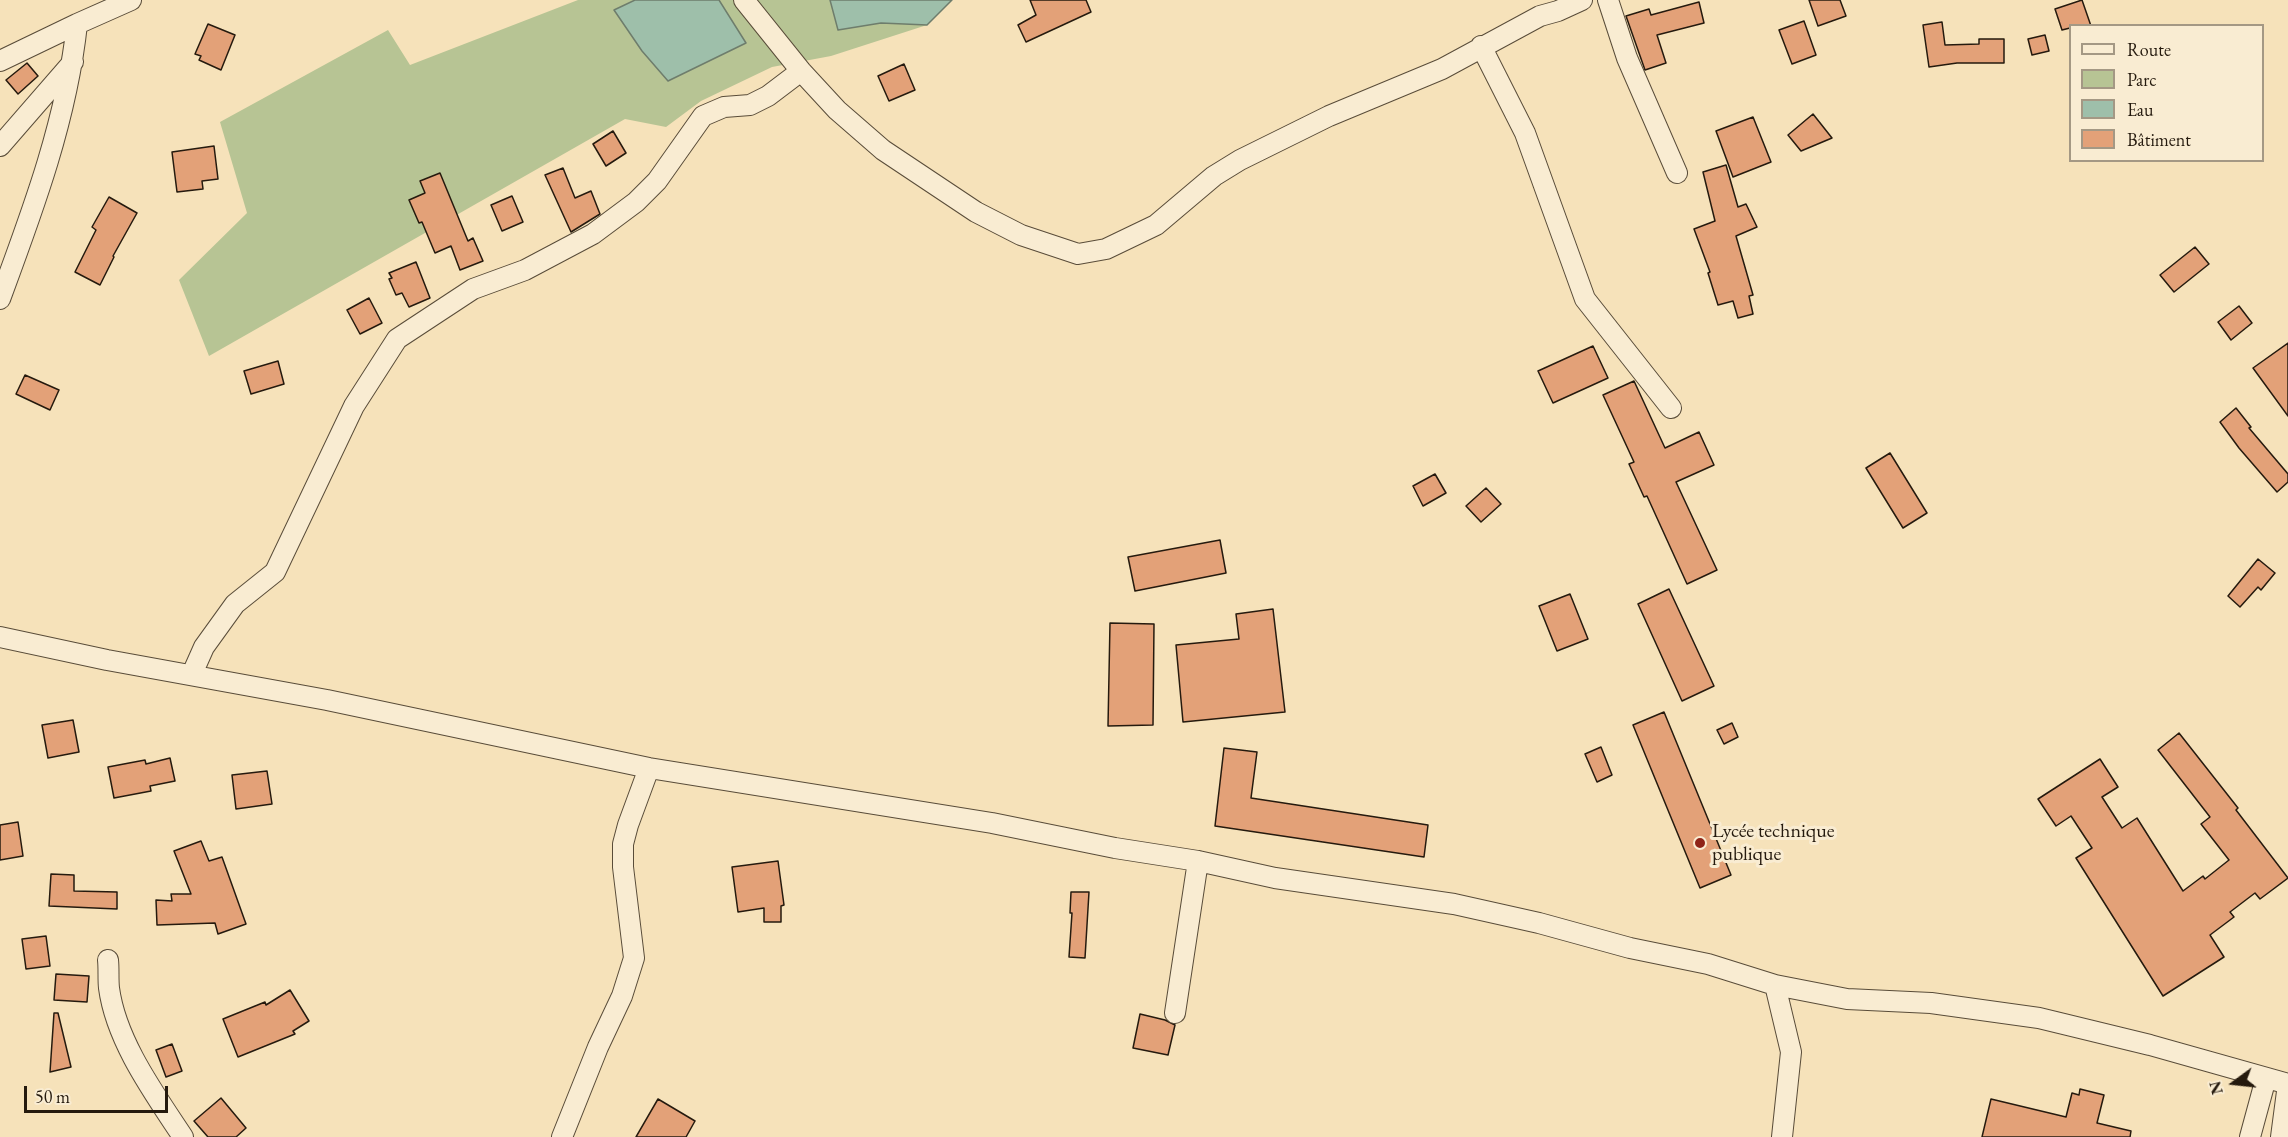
<!DOCTYPE html>
<html>
<head>
<meta charset="utf-8">
<style>
  body { margin:0 }
  #map { position:relative; width:2288px; height:1137px; overflow:hidden; background:#f6e2ba; font-family:"EB Garamond",serif }
  canvas { display:block }
  .legend { position:absolute; left:2069px; top:24px; width:195px; height:138px; box-sizing:border-box; background:#f9ecd2; border:2px solid #a49884; margin:0; padding:8px 10px; list-style:none; font-size:18px; color:#251a0e }
  .legend li { display:flex; align-items:center; gap:12px; height:30px }
  .legend b { width:30px; border:2px solid #a49884 }
  .north { position:absolute; left:2204px; top:1053px; width:60px; height:60px; -webkit-text-stroke:4px #f9ecd2; paint-order:stroke; rotate:255deg; font-size:16px; font-weight:700; line-height:24px; text-align:center; color:#251a0e }
  .north::after { content:''; display:block; margin:auto; width:21px; height:27px; background:#251a0e; clip-path:polygon(50% 0,100% 100%,50% 72%,0 100%) }
  .scale { position:absolute; left:24px; top:1086px; width:144px; height:27px; box-sizing:border-box; border:3px solid #251a0e; border-top:0; padding-left:8px; font-size:18px; line-height:21px; white-space:nowrap; color:#251a0e; -webkit-text-stroke:4px #f9ecd2; paint-order:stroke }
</style>
</head>
<body>
<div id="map">
<canvas width="2288" height="1137"></canvas>
<ul class="legend">
<li><b style="height:8px;background:#f9ecd2"></b>Route</li>
<li><b style="height:16px;background:#b7c494"></b>Parc</li>
<li><b style="height:16px;background:#9ebfaa"></b>Eau</li>
<li><b style="height:16px;background:#e3a178"></b>Bâtiment</li>
</ul>
<div class="north">N</div>
<div class="scale">50 m</div>
</div>
<script>
const g = document.querySelector('canvas').getContext('2d');
g.lineJoin = 'round';
function fill(path, color) {
  g.fillStyle = color;
  g.fill(path, 'evenodd');
}
function trace(path, color, width, dash) {
  g.strokeStyle = color;
  g.lineWidth = width;
  g.lineCap = dash ? 'butt' : 'round';
  g.setLineDash(dash || []);
  g.stroke(path);
}
function label(font, color, halo, rows, align = 'center') {
  g.font = font + ' "EB Garamond",serif';
  g.lineWidth = 6;
  g.setLineDash([]);
  g.textBaseline = 'middle';
  g.strokeStyle = halo;
  g.fillStyle = color;
  for (const [text, x, y, turn = 0] of rows) {
    g.save();
    g.translate(x, y);
    g.rotate((+turn || 0) * Math.PI / 180);
    g.textAlign = isNaN(turn) ? turn : align;
    if (halo) g.strokeText(text, 0, 0);
    g.fillText(text, 0, 0);
    g.restore();
  }
}
fill(new Path2D(`
  M 578,0 L 952,0 L 927,25 L 831,56 L 772,67 L 701,101 L 666,127 L 625,119 L 209,356 L 179,280 L 247,213 L 220,122 L 388,30 L 410,65 Z`), '#b7c494');
const water = new Path2D(`
  M 635,0 L 719,0 L 746,43 L 668,81 L 642,51 L 614,10 Z
  M 830,0 L 952,0 L 927,25 L 881,23 L 838,30 Z`);
fill(water, '#9ebfaa');
trace(water, '#6e7d6c', 1.5);
const building = new Path2D(`
  M 1030,0 L 1086,0 L 1091,12 L 1026,42 L 1018,25 L 1036,15 Z
  M 1809,0 L 1840,0 L 1846,16 L 1818,26 Z
  M 2082,0 L 2091,26 L 2070,26 L 2070,28 L 2062,30 L 2055,9 Z
  M 1699,2 L 1704,23 L 1657,35 L 1666,63 L 1645,70 L 1626,16 L 1649,9 L 1651,15 Z
  M 1804,21 L 1816,55 L 1792,64 L 1779,30 Z
  M 1942,22 L 1945,45 L 1979,44 L 1979,39 L 2004,39 L 2004,63 L 1957,63 L 1929,67 L 1923,25 Z
  M 208,24 L 235,35 L 221,70 L 199,60 L 201,56 L 195,54 Z
  M 2045,35 L 2049,51 L 2032,55 L 2028,39 Z
  M 27,63 L 38,76 L 18,94 L 6,80 Z
  M 904,64 L 915,90 L 889,101 L 878,76 Z
  M 1813,114 L 1832,138 L 1801,151 L 1788,135 Z
  M 1753,117 L 1771,162 L 1733,177 L 1716,131 Z
  M 613,131 L 626,153 L 606,166 L 593,144 Z
  M 214,146 L 218,179 L 202,181 L 203,189 L 177,192 L 172,152 Z
  M 1726,165 L 1738,207 L 1746,204 L 1757,227 L 1736,236 L 1753,295 L 1749,296 L 1753,314 L 1738,318 L 1733,301 L 1718,305 L 1708,273 L 1710,272 L 1694,229 L 1715,221 L 1703,172 Z
  M 563,168 L 575,198 L 591,191 L 600,214 L 571,232 L 545,175 Z
  M 440,173 L 468,241 L 473,238 L 483,261 L 460,270 L 451,246 L 435,253 L 422,222 L 419,223 L 409,200 L 425,193 L 420,181 Z
  M 512,196 L 523,222 L 502,231 L 491,205 Z
  M 109,197 L 137,213 L 113,256 L 114,257 L 100,285 L 75,272 L 96,230 L 92,227 Z
  M 2195,247 L 2209,264 L 2174,292 L 2160,275 Z
  M 416,262 L 430,298 L 409,307 L 402,293 L 396,295 L 389,279 L 392,278 L 389,273 Z
  M 369,298 L 382,323 L 360,334 L 347,310 Z
  M 2239,306 L 2252,323 L 2231,340 L 2218,322 Z
  M 2288,343 L 2288,416 L 2253,368 Z
  M 1593,346 L 1608,378 L 1553,403 L 1538,371 Z
  M 278,361 L 284,384 L 251,394 L 244,371 Z
  M 25,375 L 59,390 L 50,410 L 16,394 Z
  M 1634,381 L 1665,448 L 1699,432 L 1714,465 L 1676,482 L 1717,570 L 1687,584 L 1647,496 L 1644,497 L 1629,464 L 1634,462 L 1603,395 Z
  M 2236,408 L 2251,427 L 2249,428 L 2288,474 L 2288,482 L 2277,492 L 2239,448 L 2220,422 Z
  M 1890,453 L 1927,513 L 1903,528 L 1866,468 Z
  M 1435,474 L 1446,493 L 1423,506 L 1413,486 Z
  M 1486,488 L 1501,504 L 1481,522 L 1466,506 Z
  M 1220,540 L 1226,573 L 1135,591 L 1128,557 Z
  M 2258,559 L 2275,573 L 2261,590 L 2258,587 L 2240,607 L 2228,596 Z
  M 1669,589 L 1714,686 L 1682,701 L 1638,604 Z
  M 1570,594 L 1588,639 L 1557,651 L 1539,606 Z
  M 1273,609 L 1285,712 L 1183,722 L 1176,645 L 1239,639 L 1236,614 Z
  M 1110,623 L 1154,624 L 1153,725 L 1108,726 Z
  M 1664,712 L 1731,875 L 1700,888 L 1633,725 Z
  M 73,720 L 79,752 L 48,758 L 42,725 Z
  M 1732,723 L 1738,737 L 1724,744 L 1717,730 Z
  M 2179,733 L 2238,808 L 2236,810 L 2288,878 L 2260,899 L 2255,893 L 2230,912 L 2234,917 L 2210,935 L 2224,957 L 2163,996 L 2076,858 L 2092,848 L 2071,816 L 2056,826 L 2038,799 L 2100,759 L 2118,787 L 2102,797 L 2122,828 L 2137,818 L 2183,891 L 2203,876 L 2205,879 L 2229,860 L 2201,824 L 2210,817 L 2158,750 Z
  M 1601,747 L 1612,775 L 1597,782 L 1585,754 Z
  M 1224,748 L 1257,752 L 1251,798 L 1428,825 L 1424,857 L 1215,826 Z
  M 170,758 L 175,781 L 150,786 L 151,791 L 114,798 L 108,767 L 145,760 L 146,764 Z
  M 267,771 L 272,804 L 236,809 L 232,775 Z
  M 18,822 L 23,856 L 0,860 L 0,825 Z
  M 201,841 L 209,861 L 222,857 L 246,924 L 218,934 L 215,923 L 157,925 L 156,900 L 172,901 L 171,894 L 191,894 L 174,851 Z
  M 778,861 L 784,905 L 781,906 L 781,922 L 764,922 L 764,908 L 738,912 L 732,867 Z
  M 51,874 L 74,875 L 74,891 L 117,892 L 117,909 L 49,906 Z
  M 1071,892 L 1089,892 L 1085,958 L 1069,957 L 1072,913 L 1070,913 Z
  M 46,936 L 50,966 L 26,969 L 22,939 Z
  M 56,974 L 89,976 L 87,1002 L 54,1000 Z
  M 290,990 L 309,1021 L 293,1031 L 295,1034 L 238,1057 L 223,1019 L 265,1002 L 266,1005 Z
  M 54,1013 L 58,1013 L 71,1067 L 50,1072 Z
  M 1140,1014 L 1165,1020 L 1175,1025 L 1168,1055 L 1133,1048 Z
  M 172,1044 L 182,1071 L 166,1077 L 156,1050 Z
  M 2080,1089 L 2104,1095 L 2097,1123 L 2131,1131 L 2130,1137 L 1982,1137 L 1991,1099 L 2066,1117 L 2072,1093 L 2079,1095 Z
  M 221,1098 L 246,1128 L 236,1137 L 208,1137 L 194,1121 Z
  M 658,1099 L 695,1121 L 686,1137 L 636,1137 Z`);
fill(building, '#e3a178');
trace(building, '#251a0e', 1.5);
const street = new Path2D(`
  M 744,0 L 801,71 L 837,110 L 883,150 L 976,212 L 1021,235 L 1078,254 L 1106,249 L 1156,225 L 1214,176 L 1240,160 L 1329,116 L 1442,69 L 1540,16 L 1558,11 L 1582,0
  M 1608,0 L 1627,58 L 1677,173
  M 1481,46 L 1525,133 L 1585,299 L 1671,408
  M 0,61 L 77,24
  M 0,146 L 73,62
  M 0,299 C 33,210 67,119 77,24 L 131,0
  M 0,637 L 107,660 L 327,700 L 649,768 L 992,823 L 1115,848 L 1198,861 L 1275,878 L 1454,904 L 1539,923 L 1630,948 L 1708,964 L 1775,985 L 1847,999 L 1931,1003 L 2039,1018 L 2150,1045 L 2288,1084
  M 192,674 L 204,647 L 235,604 L 275,572 L 354,406 L 397,339 L 473,289 L 525,270 L 593,234 L 636,202 L 657,181 L 703,116 L 724,107 L 750,105 L 768,96 L 801,71
  M 108,960 C 109,969 108,979 109,988 C 116,1041 154,1093 183,1137
  M 1775,985 L 1791,1052 L 1782,1137
  M 1175,1013 L 1198,861
  M 562,1137 L 598,1047 L 622,996 L 634,958 L 623,867 L 623,844 L 628,825 L 649,768
  M 2250,1137 L 2266,1078
  M 2281,1137 L 2288,1084`);
trace(street, '#594c39', 22);
trace(street, '#f9ecd2', 20);
for (const [x, y, r, color] of [
  [1700,843,6,"#8f2418"]
]) {
  const dot = new Path2D();
  dot.arc(x, y, r, 0, 2 * Math.PI);
  g.fillStyle = color;
  g.fill(dot);
  trace(dot, '#f9ecd2', 2);
}
label('20px', '#251a0e', '#f9ecd2', [
  ["Lycée technique",1712,832],
  ["publique",1712,855]
], 'left');
</script>
</body>
</html>
